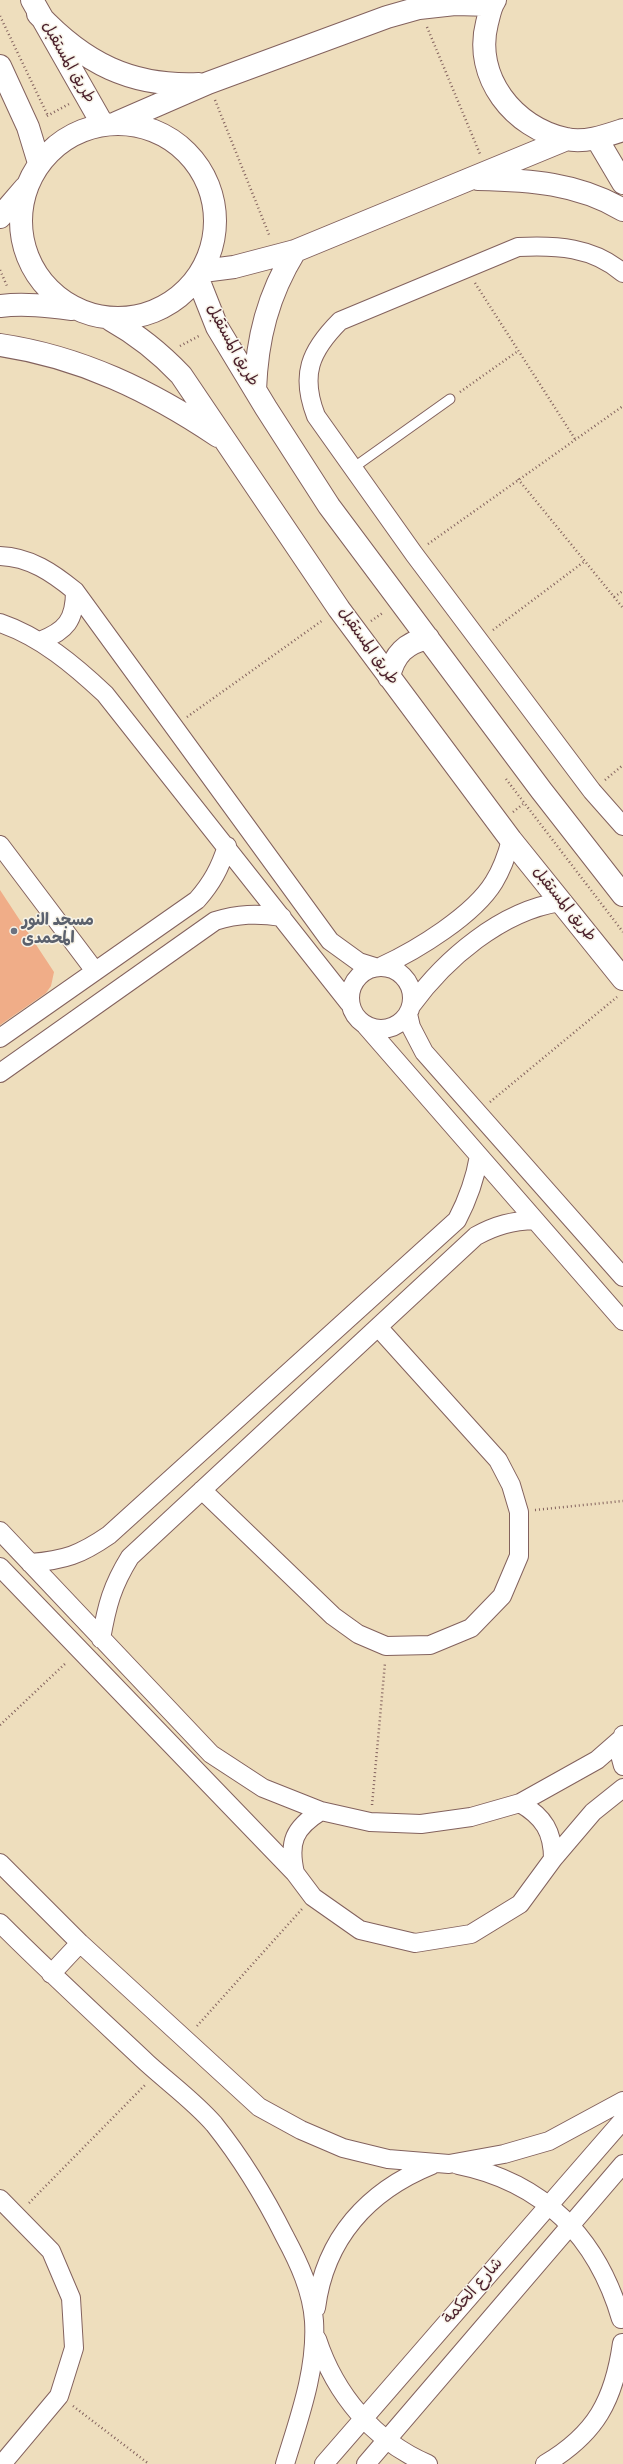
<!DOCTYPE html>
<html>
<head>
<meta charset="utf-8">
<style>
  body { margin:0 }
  canvas { display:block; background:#eedebd }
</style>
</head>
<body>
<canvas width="623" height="2464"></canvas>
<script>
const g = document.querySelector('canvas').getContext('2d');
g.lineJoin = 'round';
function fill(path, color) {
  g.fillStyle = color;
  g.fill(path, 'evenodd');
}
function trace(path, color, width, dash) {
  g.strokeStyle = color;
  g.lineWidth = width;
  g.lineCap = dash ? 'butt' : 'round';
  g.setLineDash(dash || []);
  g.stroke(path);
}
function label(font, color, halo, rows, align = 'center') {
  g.font = font + ' "Indie Flower","Playpen Sans Arabic",sans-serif';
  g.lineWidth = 3;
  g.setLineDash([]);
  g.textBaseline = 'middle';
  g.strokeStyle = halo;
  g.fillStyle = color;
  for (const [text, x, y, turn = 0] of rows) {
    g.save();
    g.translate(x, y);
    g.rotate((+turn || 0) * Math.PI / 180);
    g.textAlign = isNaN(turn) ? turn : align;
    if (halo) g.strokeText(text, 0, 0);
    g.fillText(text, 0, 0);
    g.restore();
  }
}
fill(new Path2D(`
  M 0,890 L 54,972 L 51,986 L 46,993 L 0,1025 Z`), '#f0ad88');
const lane = new Path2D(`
  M 353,468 L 450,399`);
const street = new Path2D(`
  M 623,273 C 593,247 556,245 518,247 L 340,321 C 310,351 300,375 316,416 L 414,554 L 592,791 L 623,826
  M 0,556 C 30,557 53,573 75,591 L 330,941 L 359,962 L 375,967
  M 0,623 C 41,637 74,665 105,694 L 349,1003
  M 40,641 C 66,631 75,620 75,591
  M 0,845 L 95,971
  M 382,966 C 417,950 474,915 494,882 C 502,869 507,855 511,840
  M350 998a31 31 0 1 1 62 0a31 31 0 1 1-62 0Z
  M 411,1006 C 445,959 501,911 560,902
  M 408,1014 L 411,1027 L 424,1052 L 623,1277
  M 366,1026 L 623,1321
  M 0,1038 L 197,900 C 212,883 220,868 227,846
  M 0,1073 L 215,921 C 238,914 257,913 282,917
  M 202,1490 L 333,1616 L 358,1634 L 386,1646 L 430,1645 L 471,1628 L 502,1596 L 519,1556 L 519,1512 L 511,1485 L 498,1460 L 378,1327
  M 0,1531 L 211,1754 L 263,1788 L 321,1811 L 370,1822 L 421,1824 L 471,1817 L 520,1803 L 597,1760 L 621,1739
  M 30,1563 C 65,1560 80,1555 109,1535 L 457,1220 C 468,1199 475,1180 479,1156
  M 0,1567 L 295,1873 L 313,1897 L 360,1930 L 415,1943 L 471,1934 L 520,1904 L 553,1859 L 593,1812 L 623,1788
  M 101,1639 C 107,1605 112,1586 130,1557 L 476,1236 C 496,1225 512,1221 535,1220
  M 623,1735 L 619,1751 L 623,1766
  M 520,1803 C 544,1817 553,1832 553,1859
  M 0,1863 L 80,1943 L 259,2107 L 301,2130 L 343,2148 L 388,2159 L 449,2164 L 504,2154 L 549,2141 L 623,2101
  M 295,1873 C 288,1842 294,1828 321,1811
  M 0,1923 C 48,1971 98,2017 147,2063 C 169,2083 195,2102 214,2124 C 242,2159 265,2197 285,2237 C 299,2263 312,2291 314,2321 C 317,2370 299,2418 285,2464
  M 51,1974 L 80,1943
  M 458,2165 C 543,2182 597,2237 621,2319
  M 0,2199 L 51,2251 L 71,2298 L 74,2348 L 59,2396 L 2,2464
  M 316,2308 C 325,2238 368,2191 432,2165
  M 317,2339 C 335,2394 374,2441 428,2464
  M 324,2464 L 623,2120
  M 366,2464 L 623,2164
  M 545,2464 C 596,2434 614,2400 622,2343`);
const secondary = new Path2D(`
  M 32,0 L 103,125
  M 495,0 C 490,7 489,16 487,23 C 473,77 514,128 566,139 C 585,143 605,136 623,130
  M 38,14 C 84,63 131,87 199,84
  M 0,66 L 28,127 L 39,163
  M 116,123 L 208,83 L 387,17 L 419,8 L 455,4 L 492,5
  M21 221a97 97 0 1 1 194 0a97 97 0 1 1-194 0Z
  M 597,139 L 623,183
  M 478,179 C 529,180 578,183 623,210
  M 0,217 L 25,188
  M 203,271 L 234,267 L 295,251 L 567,139
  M 198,279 L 217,327 L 266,408 L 329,506 L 541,790 L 623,895
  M 0,306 C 24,303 48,306 72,309
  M 111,320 C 138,335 160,353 181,375 L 339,609 L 511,840 L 623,979
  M 0,345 C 81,357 151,391 218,436
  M 255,390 C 257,338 268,295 295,251
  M 389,677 C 394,654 406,643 428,638`);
trace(lane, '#83625e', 11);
trace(street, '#83625e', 20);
trace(secondary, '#83625e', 24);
trace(new Path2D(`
  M 0,16 L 48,116
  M 427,27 L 480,154
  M 215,100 L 270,237
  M 47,116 L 69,104
  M 0,270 L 7,286
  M 475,283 L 575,439
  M 180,346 L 199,336
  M 460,392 L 518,351
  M 518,479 L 623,608
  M 428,544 L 623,406
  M 614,597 L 623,591
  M 371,621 L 384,612
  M 493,630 L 585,561
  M 187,717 L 323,620
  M 506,779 L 623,932
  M 605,780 L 623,765
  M 513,812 L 523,804
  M 490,1102 L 617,997
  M 535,1510 L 623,1501
  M 0,1725 L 67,1662
  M 372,1805 L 385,1663
  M 197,2026 L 302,1909
  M 29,2203 L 145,2085
  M 73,2406 L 149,2464`), '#83625e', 2.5, [1, 3]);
trace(lane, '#fff', 9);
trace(street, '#fff', 18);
trace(secondary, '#fff', 22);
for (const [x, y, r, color] of [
  [14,931,4,"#6b7280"]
]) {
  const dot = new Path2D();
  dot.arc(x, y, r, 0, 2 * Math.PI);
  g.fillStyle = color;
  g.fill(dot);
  trace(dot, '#f7f3e8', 1.5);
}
label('16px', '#4a1f2b', '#f7f3e8', [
  ["طريق المستقبل",67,63,60],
  ["طريق المستقبل",231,346,61],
  ["طريق المستقبل",367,647,54],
  ["طريق المستقبل",563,905,51],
  ["شارع الحكمة",474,2292,-49]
]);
label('bold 16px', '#5b616d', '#f7f3e8', [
  ["مسجد النور",22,922],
  ["المحمدى",22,940]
], 'left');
</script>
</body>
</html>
